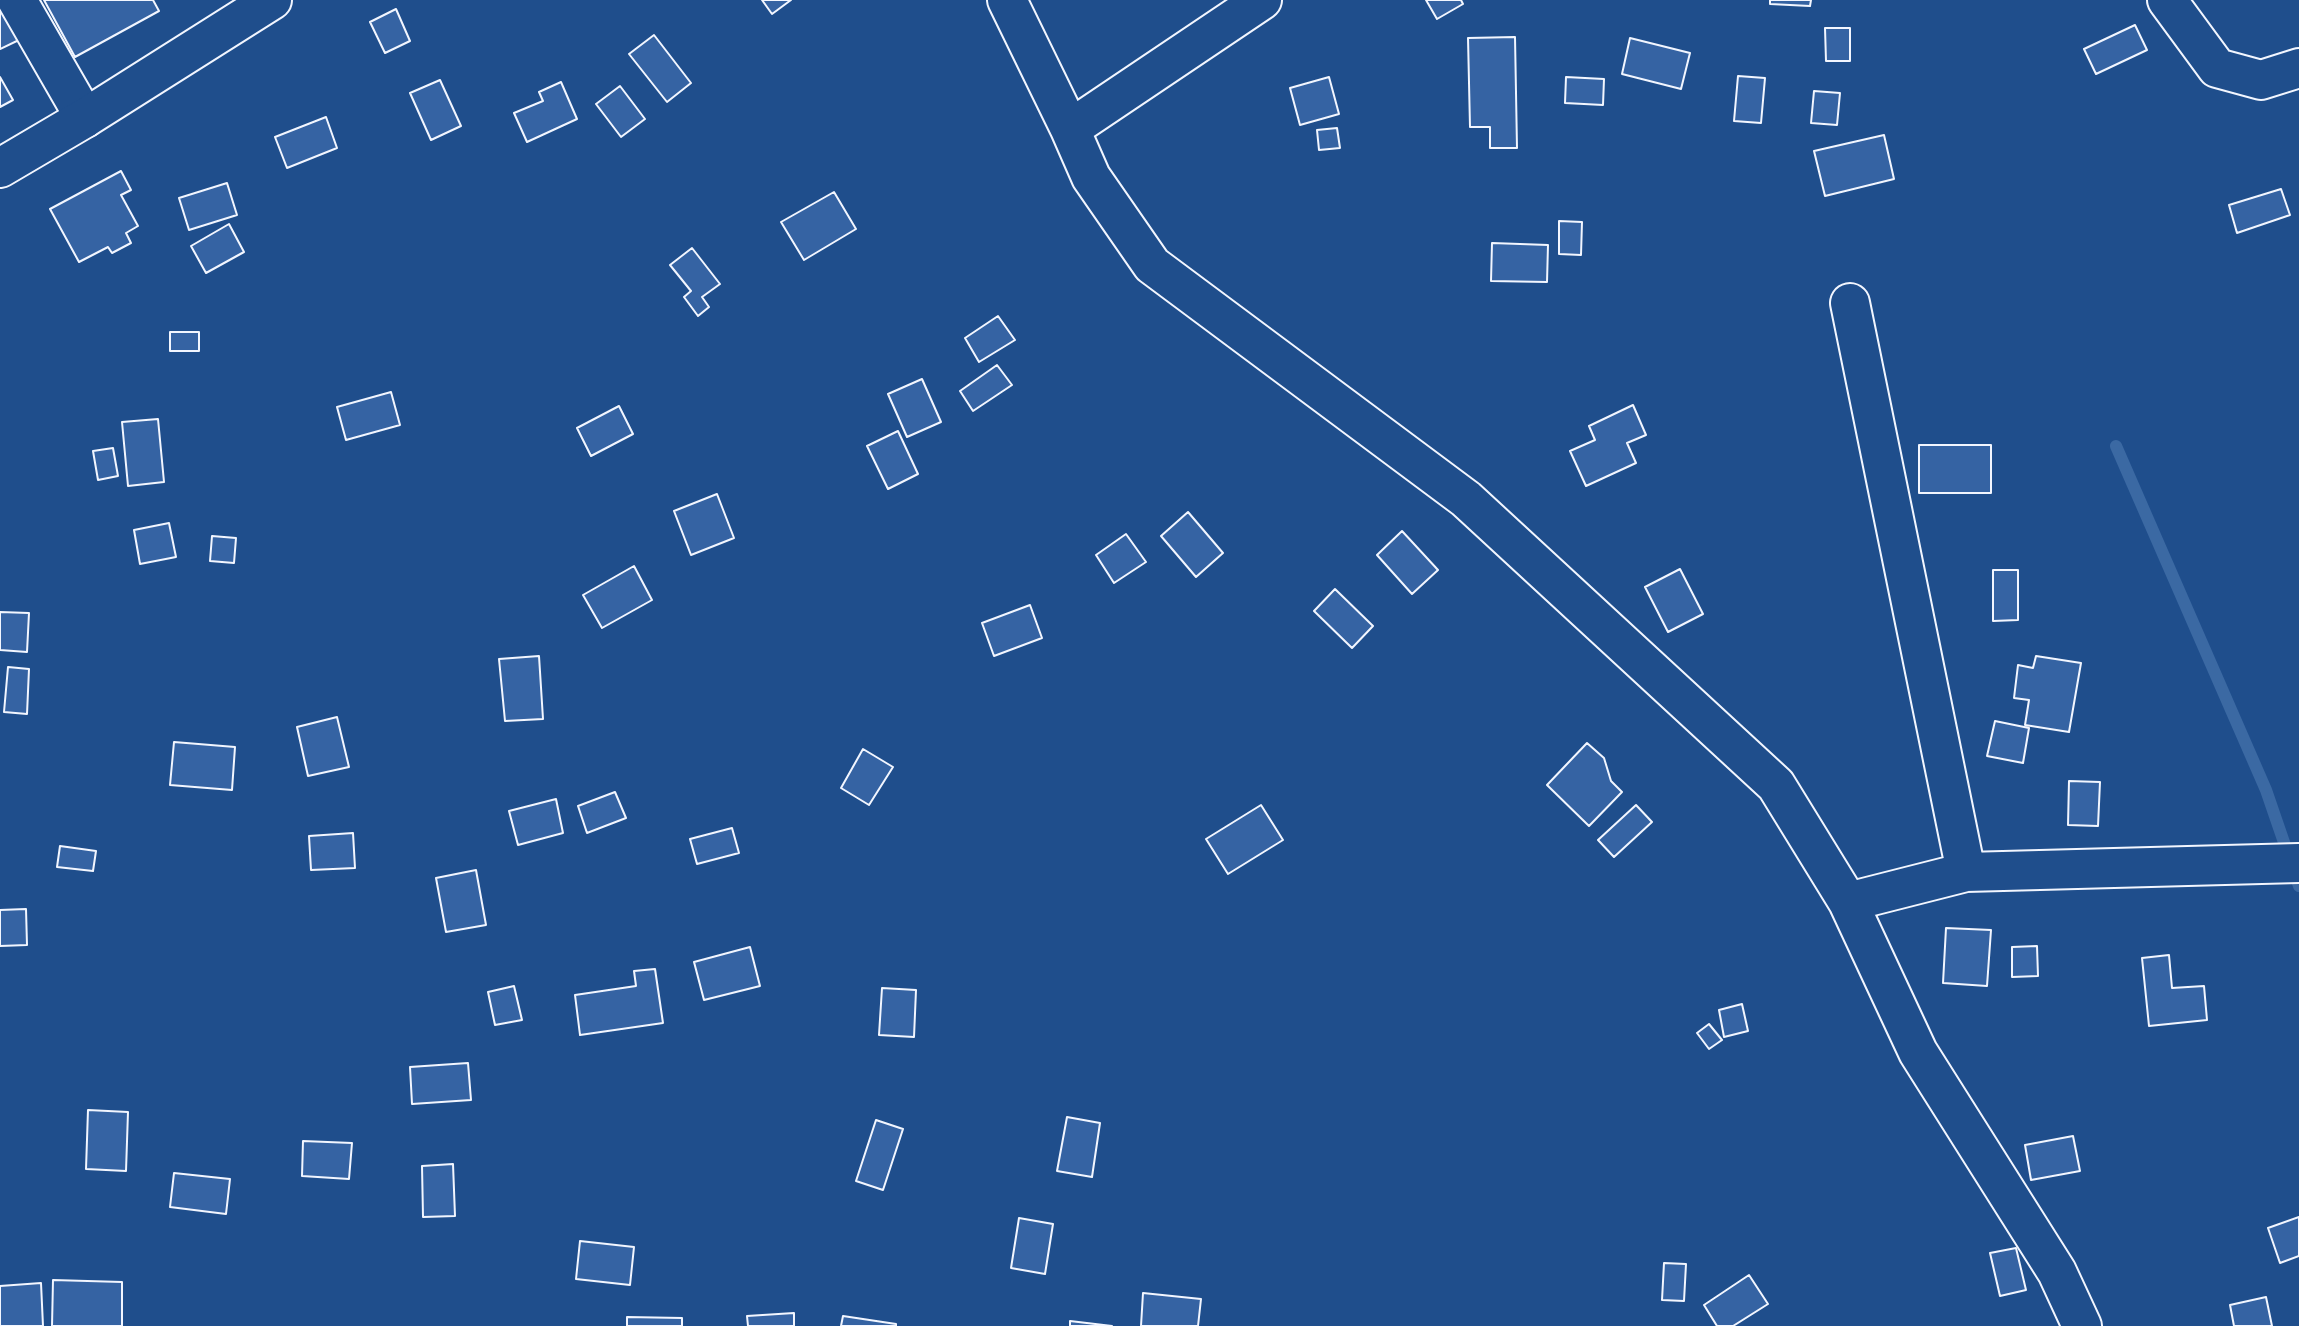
<!DOCTYPE html>
<html>
<head>
<meta charset="utf-8">
<style>
  body { margin:0 }
  canvas { display:block; background:#1f4e8c }
</style>
</head>
<body>
<canvas width="2299" height="1326"></canvas>
<script>
const g = document.querySelector('canvas').getContext('2d');
g.lineJoin = 'round';
function trace(path, color, width, dash) {
  g.strokeStyle = color;
  g.lineWidth = width;
  g.lineCap = dash ? 'butt' : 'round';
  g.setLineDash(dash || []);
  g.stroke(path);
}
function fill(path, color) {
  g.fillStyle = color;
  g.fill(path, 'evenodd');
}
trace(new Path2D(`
  M 2116,446 L 2266,790 L 2299,886`), '#3b69a3', 12);
const building = new Path2D(`
  M 44,0 L 153,0 L 159,11 L 75,57 Z
  M 762,0 L 791,0 L 772,14 Z
  M 1426,0 L 1461,0 L 1463,4 L 1437,19 Z
  M 1770,0 L 1811,0 L 1810,6 L 1770,4 Z
  M 0,4 L 21,39 L 0,49 Z
  M 396,9 L 410,41 L 385,53 L 370,22 Z
  M 2135,25 L 2147,50 L 2096,74 L 2084,49 Z
  M 1825,28 L 1850,28 L 1850,61 L 1826,61 Z
  M 654,35 L 691,83 L 667,102 L 629,54 Z
  M 1515,37 L 1517,148 L 1490,148 L 1490,127 L 1470,127 L 1468,38 Z
  M 1630,38 L 1690,53 L 1681,89 L 1622,74 Z
  M 1738,76 L 1765,78 L 1761,123 L 1734,121 Z
  M 0,77 L 13,100 L 0,107 Z
  M 1329,77 L 1339,114 L 1300,125 L 1290,88 Z
  M 1566,77 L 1604,79 L 1603,105 L 1565,103 Z
  M 440,80 L 461,126 L 431,140 L 410,93 Z
  M 561,82 L 577,119 L 527,142 L 514,113 L 543,101 L 539,92 Z
  M 620,86 L 645,119 L 621,137 L 596,104 Z
  M 1814,91 L 1840,93 L 1837,125 L 1811,123 Z
  M 326,117 L 337,148 L 287,168 L 275,137 Z
  M 1337,128 L 1340,148 L 1319,150 L 1317,130 Z
  M 1884,135 L 1894,179 L 1825,196 L 1814,151 Z
  M 121,171 L 131,190 L 121,195 L 138,226 L 126,233 L 131,243 L 112,253 L 108,247 L 79,262 L 50,209 Z
  M 227,183 L 237,215 L 189,230 L 179,198 Z
  M 2281,189 L 2290,215 L 2237,233 L 2229,205 Z
  M 834,192 L 856,229 L 804,260 L 781,222 Z
  M 1559,221 L 1582,222 L 1581,255 L 1559,254 Z
  M 229,224 L 244,252 L 206,273 L 191,246 Z
  M 1492,243 L 1548,245 L 1547,282 L 1491,281 Z
  M 692,248 L 720,284 L 702,297 L 709,307 L 698,316 L 684,297 L 691,291 L 670,265 Z
  M 998,316 L 1015,340 L 979,362 L 965,338 Z
  M 170,332 L 199,332 L 199,351 L 170,351 Z
  M 997,365 L 1012,385 L 973,411 L 960,391 Z
  M 922,379 L 941,422 L 907,437 L 888,394 Z
  M 391,392 L 400,425 L 346,440 L 337,407 Z
  M 1633,405 L 1646,435 L 1627,443 L 1636,463 L 1586,486 L 1570,451 L 1595,440 L 1589,426 Z
  M 619,406 L 633,434 L 591,456 L 577,428 Z
  M 158,419 L 164,482 L 128,486 L 122,422 Z
  M 898,431 L 918,474 L 888,489 L 867,446 Z
  M 1919,445 L 1991,445 L 1991,493 L 1919,493 Z
  M 113,448 L 118,476 L 98,480 L 93,451 Z
  M 717,494 L 734,538 L 691,555 L 674,511 Z
  M 1188,512 L 1223,553 L 1196,577 L 1161,536 Z
  M 169,523 L 176,557 L 140,564 L 134,530 Z
  M 1402,531 L 1438,570 L 1412,594 L 1377,555 Z
  M 1126,534 L 1146,562 L 1114,583 L 1096,555 Z
  M 212,536 L 236,538 L 234,563 L 210,561 Z
  M 634,566 L 652,600 L 602,628 L 583,595 Z
  M 1680,569 L 1703,614 L 1668,632 L 1645,587 Z
  M 1993,570 L 2018,570 L 2018,620 L 1993,621 Z
  M 1335,589 L 1373,626 L 1352,648 L 1314,611 Z
  M 1030,605 L 1042,638 L 994,656 L 982,623 Z
  M 0,612 L 29,613 L 27,652 L 0,650 Z
  M 539,656 L 543,719 L 505,721 L 499,659 Z
  M 2036,656 L 2081,663 L 2069,732 L 2025,725 L 2029,700 L 2014,698 L 2018,665 L 2033,668 Z
  M 8,667 L 29,669 L 27,714 L 4,712 Z
  M 337,717 L 349,767 L 308,776 L 297,727 Z
  M 1995,721 L 2029,728 L 2023,763 L 1987,756 Z
  M 174,742 L 235,747 L 232,790 L 170,785 Z
  M 1587,743 L 1604,758 L 1611,781 L 1622,792 L 1589,826 L 1547,785 Z
  M 863,749 L 893,767 L 869,805 L 841,788 Z
  M 2069,781 L 2100,782 L 2098,826 L 2068,825 Z
  M 615,792 L 626,818 L 587,833 L 578,806 Z
  M 556,799 L 563,833 L 518,845 L 509,811 Z
  M 1261,805 L 1283,840 L 1228,874 L 1206,839 Z
  M 1636,805 L 1652,822 L 1614,857 L 1598,840 Z
  M 732,828 L 739,853 L 697,864 L 690,839 Z
  M 353,833 L 355,868 L 311,870 L 309,836 Z
  M 60,846 L 96,851 L 93,871 L 57,867 Z
  M 476,870 L 486,925 L 446,932 L 436,878 Z
  M 26,909 L 27,945 L 0,946 L 0,910 Z
  M 1946,928 L 1991,930 L 1987,986 L 1943,983 Z
  M 2037,946 L 2038,976 L 2012,977 L 2012,947 Z
  M 750,947 L 760,986 L 704,1000 L 694,962 Z
  M 2169,955 L 2172,988 L 2204,986 L 2207,1020 L 2149,1026 L 2142,958 Z
  M 655,969 L 663,1023 L 580,1035 L 575,995 L 636,986 L 634,971 Z
  M 514,986 L 522,1020 L 495,1025 L 488,992 Z
  M 882,988 L 916,990 L 914,1037 L 879,1035 Z
  M 1742,1004 L 1748,1031 L 1724,1037 L 1719,1010 Z
  M 1709,1024 L 1722,1040 L 1709,1049 L 1697,1033 Z
  M 468,1063 L 471,1100 L 412,1104 L 410,1067 Z
  M 88,1110 L 128,1112 L 126,1171 L 86,1169 Z
  M 1067,1117 L 1100,1123 L 1092,1177 L 1057,1171 Z
  M 876,1120 L 903,1129 L 883,1190 L 856,1181 Z
  M 2073,1136 L 2080,1171 L 2031,1180 L 2025,1145 Z
  M 303,1141 L 352,1143 L 349,1179 L 302,1176 Z
  M 453,1164 L 455,1216 L 423,1217 L 422,1166 Z
  M 174,1173 L 230,1179 L 226,1214 L 170,1207 Z
  M 2299,1217 L 2299,1256 L 2280,1263 L 2268,1228 Z
  M 1019,1218 L 1053,1224 L 1045,1274 L 1011,1268 Z
  M 580,1241 L 634,1247 L 630,1285 L 576,1279 Z
  M 2016,1248 L 2026,1290 L 2000,1296 L 1990,1253 Z
  M 1664,1263 L 1686,1264 L 1684,1301 L 1662,1300 Z
  M 1749,1275 L 1768,1304 L 1733,1326 L 1717,1326 L 1704,1305 Z
  M 53,1280 L 122,1282 L 122,1326 L 52,1326 Z
  M 41,1283 L 43,1326 L 0,1326 L 0,1286 Z
  M 1143,1293 L 1201,1299 L 1198,1326 L 1141,1326 Z
  M 2266,1297 L 2272,1326 L 2234,1326 L 2230,1305 Z
  M 794,1313 L 794,1326 L 748,1326 L 747,1316 Z
  M 843,1316 L 896,1324 L 896,1326 L 841,1326 Z
  M 627,1317 L 682,1318 L 682,1326 L 627,1326 Z
  M 1070,1321 L 1112,1326 L 1070,1326 Z`);
fill(building, '#3563a3');
trace(building, '#f2f6ff', 2);
const minor = new Path2D(`
  M 17,0 L 85,118
  M 1007,0 L 1070,129 L 1091,177 L 1152,265 L 1466,499 L 1776,785 L 1848,902 L 1918,1052 L 2057,1272 L 2082,1326
  M 2167,0 L 2217,68 L 2261,80 L 2299,68
  M 1070,129 L 1262,0
  M 1850,303 L 1966,872
  M 1848,902 L 1966,872 L 2299,863`);
const major = new Path2D(`
  M 0,168 L 85,118 L 272,0`);
trace(minor, '#f2f6ff', 42);
trace(major, '#f2f6ff', 42);
trace(minor, '#1f4e8c', 38);
trace(major, '#1f4e8c', 38);
</script>
</body>
</html>
